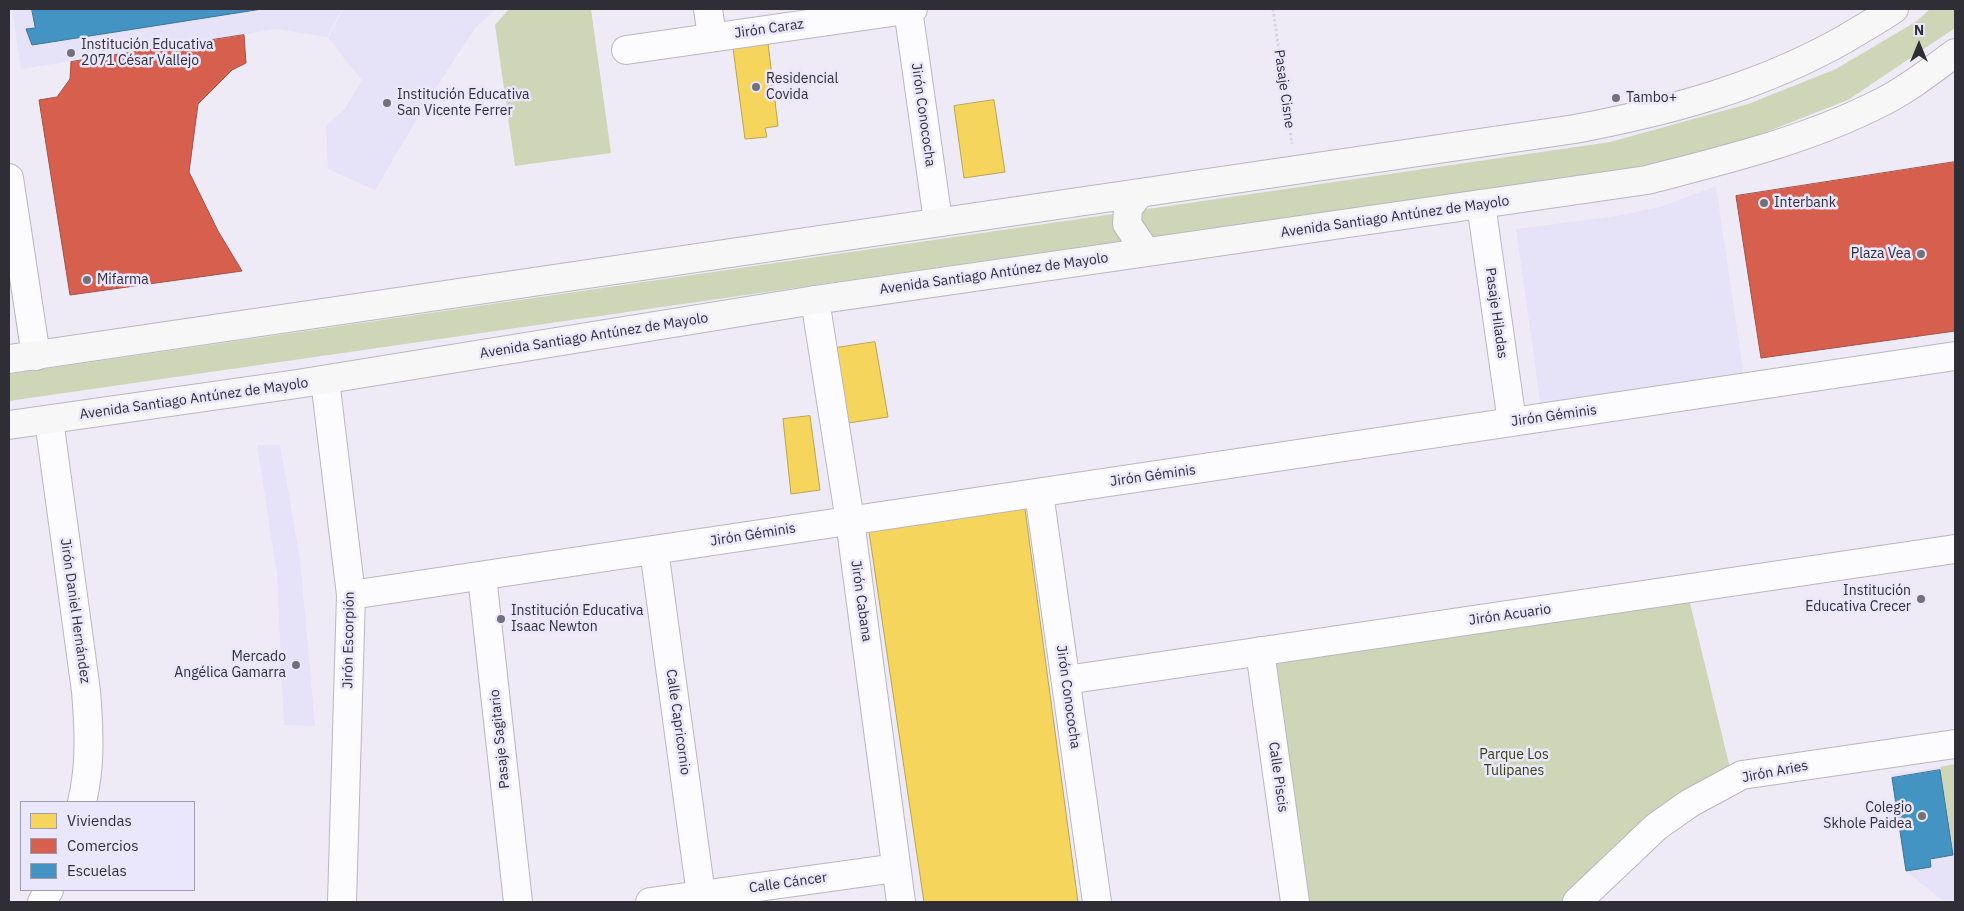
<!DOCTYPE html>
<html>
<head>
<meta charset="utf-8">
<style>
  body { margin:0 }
  #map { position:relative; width:1964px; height:911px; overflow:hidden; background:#eeebf7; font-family:"IBM Plex Sans",sans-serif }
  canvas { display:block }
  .frame { position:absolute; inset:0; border:10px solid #2f2e36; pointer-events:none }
  .legend { position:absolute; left:20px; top:801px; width:175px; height:90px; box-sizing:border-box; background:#eae6fc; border:1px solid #9f9cad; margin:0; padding:6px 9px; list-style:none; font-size:15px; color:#2f2e36 }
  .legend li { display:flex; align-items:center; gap:10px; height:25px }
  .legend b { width:25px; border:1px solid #9f9cad }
  .north { position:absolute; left:1894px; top:20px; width:50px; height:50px; -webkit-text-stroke:4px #eae6fc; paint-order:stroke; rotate:0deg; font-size:14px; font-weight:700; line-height:20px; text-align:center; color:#2f2e36 }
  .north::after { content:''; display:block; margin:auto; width:18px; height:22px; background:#2f2e36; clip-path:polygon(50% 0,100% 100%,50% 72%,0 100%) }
</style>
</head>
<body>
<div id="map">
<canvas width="1964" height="911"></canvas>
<div class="frame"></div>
<ul class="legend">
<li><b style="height:14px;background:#f6d55c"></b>Viviendas</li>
<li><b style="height:14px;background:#d6604d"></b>Comercios</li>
<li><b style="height:14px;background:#4393c3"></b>Escuelas</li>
</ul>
<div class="north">N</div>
</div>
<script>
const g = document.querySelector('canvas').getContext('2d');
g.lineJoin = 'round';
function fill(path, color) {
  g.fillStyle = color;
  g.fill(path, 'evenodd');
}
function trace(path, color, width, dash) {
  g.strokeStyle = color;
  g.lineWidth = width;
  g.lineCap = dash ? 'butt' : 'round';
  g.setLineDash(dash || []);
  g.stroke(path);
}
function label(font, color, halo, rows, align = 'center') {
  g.font = font + ' "IBM Plex Sans",sans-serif';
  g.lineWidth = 5;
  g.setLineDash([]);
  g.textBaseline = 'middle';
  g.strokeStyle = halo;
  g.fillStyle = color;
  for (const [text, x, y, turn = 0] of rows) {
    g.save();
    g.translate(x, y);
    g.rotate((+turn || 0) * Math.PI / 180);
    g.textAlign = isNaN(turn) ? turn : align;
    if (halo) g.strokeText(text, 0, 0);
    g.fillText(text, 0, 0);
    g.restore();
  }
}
fill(new Path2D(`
  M 12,9 L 342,9 L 327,37 L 277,29 L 21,69 Z
  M 343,9 L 496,9 L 475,28 L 430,97 L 375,190 L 328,169 L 326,126 L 345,109 L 362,80 L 328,38 Z
  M 1716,186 L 1744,377 L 1541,407 L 1516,229 L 1617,216 L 1663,206 Z
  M 257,445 L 280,445 L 300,559 L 315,726 L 284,725 L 277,574 Z
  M 1940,767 L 1955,862 L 1955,902 L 1945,902 L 1906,871 L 1891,774 Z`), '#e6e2f7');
fill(new Path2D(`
  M 509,9 L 591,9 L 611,153 L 515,166 L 495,25 Z
  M 1930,9 L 1955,9 L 1955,28 L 1848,100 L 1743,141 L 1636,170 L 1135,239 L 9,401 L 9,374 L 1610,142 L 1748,104 L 1836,69 L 1917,21 Z
  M 1688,595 L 1730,768 L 1568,902 L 1304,902 L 1270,664 Z
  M 1955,764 L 1955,862 L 1940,767 Z`), '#cfd6b7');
const homes = new Path2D(`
  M 768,43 L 778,126 L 765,128 L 767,137 L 745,139 L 733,48 Z
  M 994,100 L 1005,172 L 964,178 L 954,106 Z
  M 875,342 L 888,417 L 848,423 L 836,348 Z
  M 810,416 L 820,490 L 791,494 L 783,419 Z
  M 1025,509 L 1078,902 L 924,902 L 869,532 Z`);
fill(homes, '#f6d55c');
trace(homes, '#baa351', 1);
const shops = new Path2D(`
  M 244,35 L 246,63 L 232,70 L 198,104 L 189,172 L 218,231 L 242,271 L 70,295 L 39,100 L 57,97 L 70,79 L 71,62 Z
  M 1955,162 L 1955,331 L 1761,358 L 1736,196 Z`);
fill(shops, '#d6604d');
trace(shops, '#a45146', 1);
const schools = new Path2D(`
  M 32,9 L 262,9 L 32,45 L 26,29 L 35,28 Z
  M 1940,770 L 1953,855 L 1930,859 L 1931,867 L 1906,871 L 1892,778 Z`);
fill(schools, '#4393c3');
trace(schools, '#3d7599', 1);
const street = new Path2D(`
  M 708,9 L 712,37
  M 908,9 L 938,221
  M 626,50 L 913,9
  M 9,178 L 36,356
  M 1481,204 L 1512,422
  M 815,300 L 850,521 L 901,902
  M 325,380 L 351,595 L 342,902
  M 49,420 L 86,691 C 89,729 91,765 82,802
  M 1039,493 L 1097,902
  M 654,550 L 701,895
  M 482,576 L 518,902
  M 351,595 L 1955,356
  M 1260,651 L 1295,902
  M 1066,680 L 1955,549
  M 42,902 L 49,890
  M 650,902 L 896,868
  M 1577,902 L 1656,827 L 1690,803 L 1742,775 L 1955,744`);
const secondary = new Path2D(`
  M 1139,194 L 1128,208 L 1127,224 L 1146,252
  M 9,359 L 1575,129 C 1670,111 1760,87 1845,39 C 1861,29 1878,20 1894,9
  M 9,425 L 297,384 L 815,300 L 1647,180 C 1728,159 1808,140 1882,102 C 1908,89 1932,70 1955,53`);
trace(street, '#b9b6c0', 30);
trace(secondary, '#b9b6c0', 30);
trace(new Path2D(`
  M 1273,9 L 1292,144`), '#d6d6d9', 3, [2.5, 2.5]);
trace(street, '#fcfcfe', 28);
trace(secondary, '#f8f7f8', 28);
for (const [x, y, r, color] of [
  [71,53,5,"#72707a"],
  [756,87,5,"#72707a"],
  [1616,98,5,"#72707a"],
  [387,103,5,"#72707a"],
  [1764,203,5,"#72707a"],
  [1921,254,5,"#72707a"],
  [87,280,5,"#72707a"],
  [1921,599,5,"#72707a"],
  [501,619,5,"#72707a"],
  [296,665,5,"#72707a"],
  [1922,816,5,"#72707a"]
]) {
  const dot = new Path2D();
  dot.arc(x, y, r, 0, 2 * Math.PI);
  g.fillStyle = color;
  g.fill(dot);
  trace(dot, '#eae6fc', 2);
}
label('14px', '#2f2e36', '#eae6fc', [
  ["Jirón Caraz",769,29,-8],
  ["Pasaje Cisne",1284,89,82],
  ["Jirón Conococha",923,115,82],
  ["Avenida Santiago Antúnez de Mayolo",1395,217,-8],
  ["Avenida Santiago Antúnez de Mayolo",994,274,-8],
  ["Pasaje Hiladas",1496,313,82],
  ["Avenida Santiago Antúnez de Mayolo",594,336,-9],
  ["Avenida Santiago Antúnez de Mayolo",194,399,-8],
  ["Jirón Géminis",1554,416,-8],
  ["Jirón Géminis",1153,476,-8],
  ["Jirón Géminis",753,535,-9],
  ["Jirón Cabana",861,601,82],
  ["Jirón Daniel Hernández",75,611,82],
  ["Jirón Acuario",1510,615,-8],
  ["Jirón Escorpión",349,640,-89],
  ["Jirón Conococha",1068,697,82],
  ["Calle Capricornio",678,722,82],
  ["Pasaje Sagitario",500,739,-96],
  ["Jirón Aries",1775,772,-11],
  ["Calle Piscis",1278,777,82],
  ["Calle Cáncer",788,883,-8]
]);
label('14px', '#2f2e36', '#eae6fc', [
  ["Institución Educativa",81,45],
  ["2071 César Vallejo",81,61],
  ["Residencial",766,79],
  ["Covida",766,95],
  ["Institución Educativa",397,95],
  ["San Vicente Ferrer",397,111],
  ["Tambo+",1626,98],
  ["Interbank",1774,203],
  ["Plaza Vea",1911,254,"right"],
  ["Mifarma",97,280],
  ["Institución",1911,591,"right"],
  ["Educativa Crecer",1911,607,"right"],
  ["Institución Educativa",511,611],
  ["Isaac Newton",511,627],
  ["Mercado",286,657,"right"],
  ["Angélica Gamarra",286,673,"right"],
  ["Colegio",1912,808,"right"],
  ["Skhole Paidea",1912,824,"right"]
], 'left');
label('14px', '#353f08', '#eae6fc', [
  ["Parque Los",1514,755],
  ["Tulipanes",1514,771]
]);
</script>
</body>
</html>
